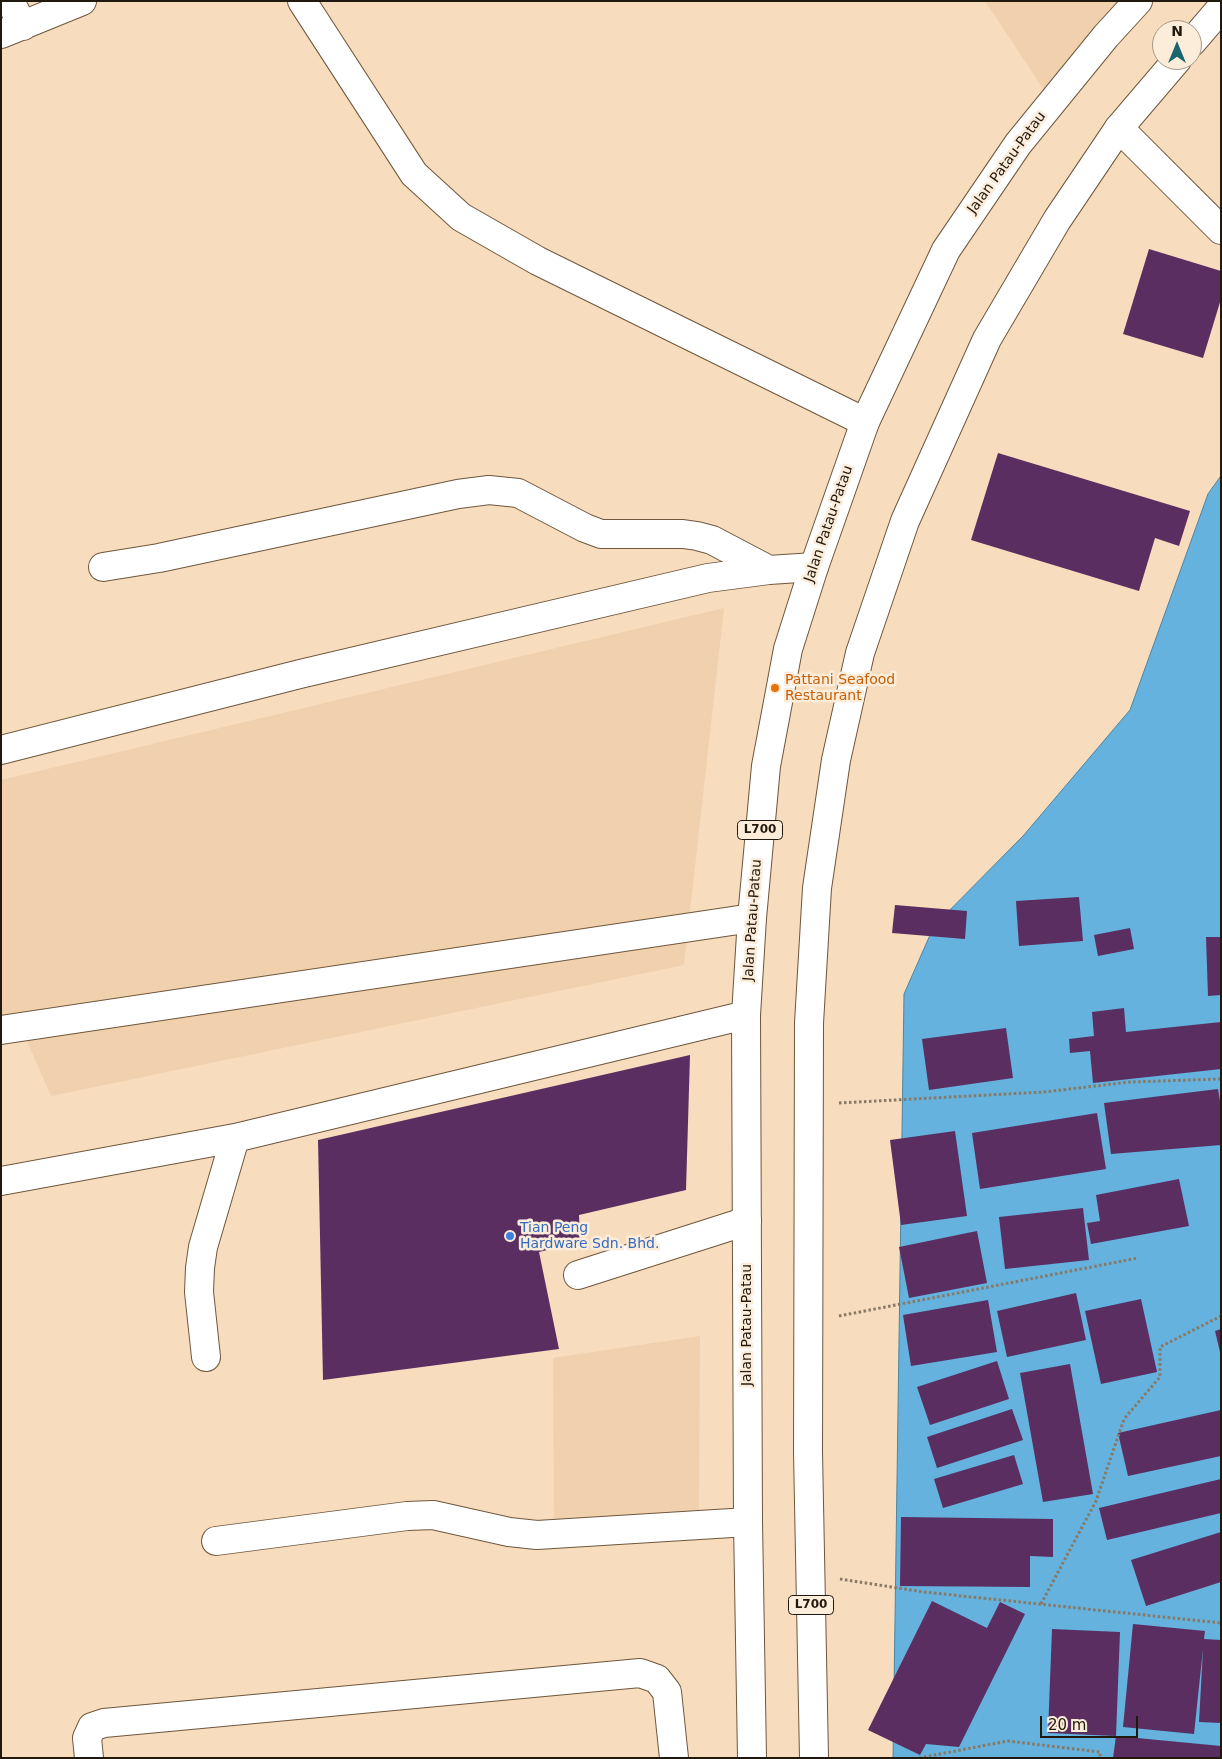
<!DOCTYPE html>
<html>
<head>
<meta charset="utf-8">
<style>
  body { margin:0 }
  #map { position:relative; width:1222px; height:1759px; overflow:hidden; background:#f7dcbe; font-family:"DejaVu Sans",sans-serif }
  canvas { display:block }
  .frame { position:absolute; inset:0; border:2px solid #22190e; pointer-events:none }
  .north { position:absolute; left:1152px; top:20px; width:50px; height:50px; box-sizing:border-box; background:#fcecda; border:1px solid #a59888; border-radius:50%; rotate:0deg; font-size:14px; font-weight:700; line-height:20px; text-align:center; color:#22190e }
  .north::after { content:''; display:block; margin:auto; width:18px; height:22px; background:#1a666f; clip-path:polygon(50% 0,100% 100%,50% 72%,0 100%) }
  .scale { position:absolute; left:1040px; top:1716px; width:98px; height:22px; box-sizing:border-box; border:2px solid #22190e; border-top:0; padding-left:6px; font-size:15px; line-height:18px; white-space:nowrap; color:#22190e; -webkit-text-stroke:4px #fcecda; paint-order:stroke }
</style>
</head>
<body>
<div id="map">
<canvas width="1222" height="1759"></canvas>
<div class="frame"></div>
<div class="north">N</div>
<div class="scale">20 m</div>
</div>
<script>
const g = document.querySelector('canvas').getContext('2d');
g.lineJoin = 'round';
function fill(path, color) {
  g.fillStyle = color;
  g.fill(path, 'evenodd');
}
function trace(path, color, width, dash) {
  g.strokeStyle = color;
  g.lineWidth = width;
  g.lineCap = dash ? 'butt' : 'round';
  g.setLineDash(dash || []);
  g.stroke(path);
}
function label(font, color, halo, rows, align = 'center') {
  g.font = font + ' "DejaVu Sans",sans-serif';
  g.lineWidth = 5;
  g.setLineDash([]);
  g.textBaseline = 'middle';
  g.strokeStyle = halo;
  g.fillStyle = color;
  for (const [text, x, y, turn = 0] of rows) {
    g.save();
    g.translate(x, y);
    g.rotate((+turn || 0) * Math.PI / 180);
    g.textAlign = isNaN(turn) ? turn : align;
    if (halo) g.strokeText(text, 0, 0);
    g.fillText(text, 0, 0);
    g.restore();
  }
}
fill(new Path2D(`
  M 985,1 L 1143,1 L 1048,96 Z
  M 724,608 L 684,965 L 51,1096 L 26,1039 L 1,1043 L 1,780 Z
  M 700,1336 L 699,1518 L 554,1529 L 553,1358 Z`), '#f1d0ad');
const water = new Path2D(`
  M 1221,476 L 1221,1758 L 893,1758 L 904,994 L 934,926 L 1023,836 L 1130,710 L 1208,494 Z`);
fill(water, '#64b2dd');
trace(water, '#50849f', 1);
fill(new Path2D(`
  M 1149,249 L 1221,271 L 1221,299 L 1203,358 L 1123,334 Z
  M 998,453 L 1190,511 L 1179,546 L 1155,538 L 1139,591 L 971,540 Z
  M 1079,897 L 1083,941 L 1019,946 L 1016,901 Z
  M 895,905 L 967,911 L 965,939 L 892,933 Z
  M 1130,928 L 1134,949 L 1098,956 L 1094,935 Z
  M 1206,937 L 1221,937 L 1221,995 L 1208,996 Z
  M 1124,1008 L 1126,1032 L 1221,1022 L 1221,1069 L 1093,1083 L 1090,1051 L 1070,1053 L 1069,1039 L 1094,1036 L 1092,1012 Z
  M 1006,1028 L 1013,1078 L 929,1090 L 922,1039 Z
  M 690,1055 L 686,1190 L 579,1215 L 580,1242 L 539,1252 L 559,1349 L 323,1380 L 318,1140 Z
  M 1218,1089 L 1221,1107 L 1221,1145 L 1111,1154 L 1104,1103 Z
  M 1097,1113 L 1106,1169 L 980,1189 L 972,1133 Z
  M 955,1131 L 967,1216 L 901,1225 L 890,1140 Z
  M 1179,1179 L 1189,1226 L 1091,1244 L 1087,1223 L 1100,1221 L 1096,1195 Z
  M 1083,1208 L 1089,1260 L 1005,1269 L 999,1217 Z
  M 977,1231 L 987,1283 L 909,1298 L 899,1247 Z
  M 1076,1293 L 1086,1340 L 1007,1357 L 997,1311 Z
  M 1141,1299 L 1157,1372 L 1101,1384 L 1085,1311 Z
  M 988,1300 L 997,1352 L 911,1366 L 903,1315 Z
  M 1221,1329 L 1221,1351 L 1220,1352 L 1215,1331 Z
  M 997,1361 L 1009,1399 L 930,1425 L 917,1387 Z
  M 1070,1364 L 1093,1494 L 1043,1502 L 1020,1373 Z
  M 1012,1409 L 1023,1440 L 937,1468 L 927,1437 Z
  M 1221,1410 L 1221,1456 L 1128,1476 L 1118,1433 Z
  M 1014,1455 L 1023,1484 L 943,1508 L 934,1479 Z
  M 1221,1479 L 1221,1513 L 1107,1540 L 1099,1508 Z
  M 901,1517 L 1053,1519 L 1053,1557 L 1030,1556 L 1030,1587 L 900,1586 Z
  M 1221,1532 L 1221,1582 L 1146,1606 L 1131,1560 Z
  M 932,1601 L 987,1628 L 1000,1602 L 1025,1614 L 959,1747 L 926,1744 L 920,1755 L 868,1730 Z
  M 1133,1624 L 1205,1631 L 1204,1639 L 1221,1640 L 1221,1723 L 1199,1722 L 1203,1649 L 1194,1734 L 1123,1727 Z
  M 1052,1629 L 1120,1632 L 1116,1736 L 1048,1733 Z
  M 1116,1736 L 1221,1746 L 1221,1758 L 1113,1758 Z`), '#5a2e61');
const minor = new Path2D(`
  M 10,1 L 23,26
  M 302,1 L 414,174 L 461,217 L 538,261 L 865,422
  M 1,34 L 82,1
  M 1119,128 L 1221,230
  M 103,567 L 159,558 L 458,494 L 489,490 L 518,493 L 585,528 L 601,534 L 683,534 L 697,536 L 712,540 L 769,570
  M 1,750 L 300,674 L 708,578 L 769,570 L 814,567
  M 1,1030 L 752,918
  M 1,1181 L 235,1138 L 746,1015
  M 578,1275 L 747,1221
  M 206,1357 L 199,1292 L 200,1268 L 203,1247 L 235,1138
  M 216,1541 L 407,1516 L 433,1515 L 509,1532 L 537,1535 L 748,1522
  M 89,1758 L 87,1738 L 92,1727 L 104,1723 L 640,1673 L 657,1679 L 667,1692 L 674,1758`);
const major = new Path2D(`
  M 1192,42 L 1221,8
  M 752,1758 L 748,1522 L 746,1015 L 752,918 L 766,766 L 788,649 L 814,567 L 865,422 L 946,250 L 1018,144 L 1106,36 L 1138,1
  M 814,1758 L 808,1452 L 809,1023 L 817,888 L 836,760 L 860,653 L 905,521 L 987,339 L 1057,220 L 1119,128 L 1177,60`);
trace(minor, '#6e573d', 30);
trace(major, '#6e573d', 30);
trace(new Path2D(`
  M 839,1103 L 1044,1092 L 1130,1082 L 1221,1079
  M 839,1316 L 1138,1258
  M 840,1579 L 924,1592 L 1221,1623
  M 1041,1604 L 1096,1501 L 1124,1419 L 1160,1377 L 1160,1347 L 1221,1316
  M 919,1758 L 1008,1741 L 1100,1752 L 1100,1758`), '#897863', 3, [2.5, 2.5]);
trace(minor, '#fff', 28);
trace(major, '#fff', 28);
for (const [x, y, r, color] of [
  [775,688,5,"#e8710a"],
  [510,1236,5,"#3f7fe0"]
]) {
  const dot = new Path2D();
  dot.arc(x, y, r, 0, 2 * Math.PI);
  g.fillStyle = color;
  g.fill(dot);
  trace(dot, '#fcecda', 2);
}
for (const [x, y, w] of [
  [760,830,45],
  [811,1605,45]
]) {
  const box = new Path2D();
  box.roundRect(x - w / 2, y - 9.5, w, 19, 4);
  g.fillStyle = '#fcecda';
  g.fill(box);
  trace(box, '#22190e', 1);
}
label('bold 12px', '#22190e', null, [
  ["L700",760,830],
  ["L700",811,1605]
]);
label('14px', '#22190e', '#fcecda', [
  ["Jalan Patau-Patau",1007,163,-54],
  ["Jalan Patau-Patau",829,524,-71],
  ["Jalan Patau-Patau",753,920,-86],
  ["Jalan Patau-Patau",747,1325,-90]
]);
label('14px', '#c56008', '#fcecda', [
  ["Pattani Seafood",785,680],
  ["Restaurant",785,696]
], 'left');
label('14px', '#366cbe', '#fcecda', [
  ["Tian Peng",520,1228],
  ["Hardware Sdn. Bhd.",520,1244]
], 'left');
</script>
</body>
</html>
